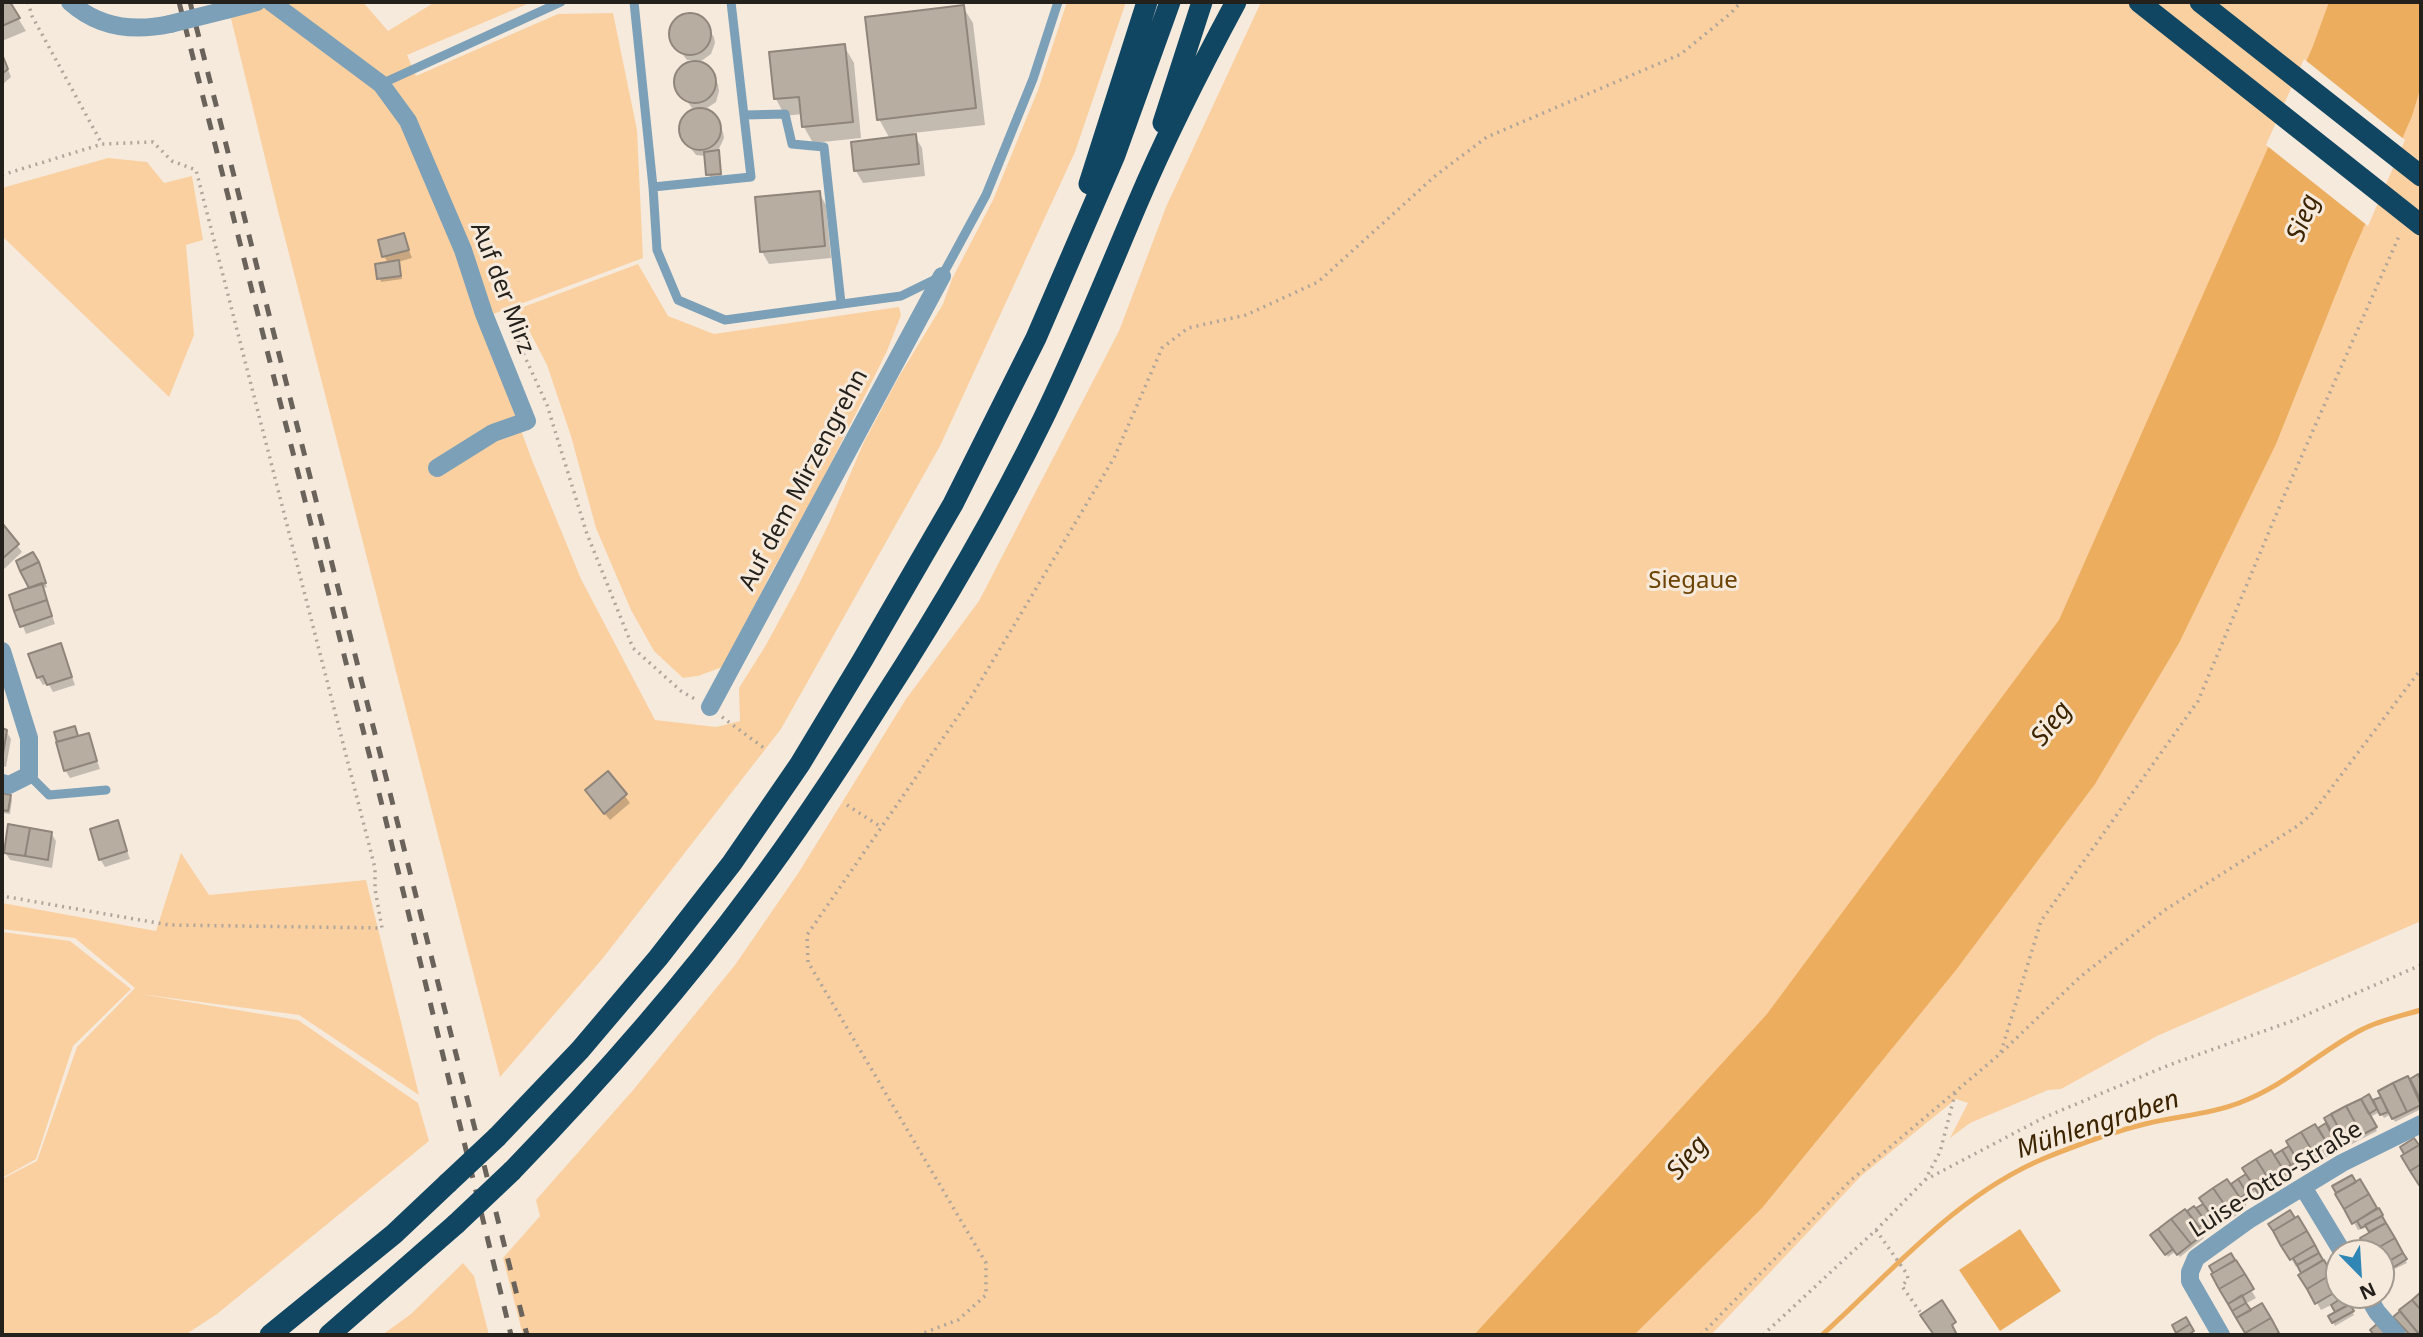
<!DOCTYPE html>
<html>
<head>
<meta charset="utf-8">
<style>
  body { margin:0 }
  #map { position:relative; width:2423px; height:1337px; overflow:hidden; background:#f6eadd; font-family:"Noto Sans",sans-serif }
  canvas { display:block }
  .frame { position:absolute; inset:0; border:4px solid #24201b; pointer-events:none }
  .north { position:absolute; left:2325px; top:1239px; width:70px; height:70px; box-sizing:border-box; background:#f6eadd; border:2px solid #a2998f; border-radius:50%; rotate:156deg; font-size:19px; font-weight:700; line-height:28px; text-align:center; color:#24201b }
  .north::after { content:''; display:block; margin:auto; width:24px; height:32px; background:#3086b5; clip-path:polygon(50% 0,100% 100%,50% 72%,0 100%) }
</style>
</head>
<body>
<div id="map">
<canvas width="2423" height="1337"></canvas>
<div class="frame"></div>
<div class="north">N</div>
</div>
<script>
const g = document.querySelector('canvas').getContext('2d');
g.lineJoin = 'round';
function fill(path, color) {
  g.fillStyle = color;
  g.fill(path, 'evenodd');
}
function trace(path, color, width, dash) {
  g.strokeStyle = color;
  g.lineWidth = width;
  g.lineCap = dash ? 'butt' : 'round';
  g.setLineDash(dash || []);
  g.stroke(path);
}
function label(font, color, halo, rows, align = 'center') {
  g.font = font + ' "Noto Sans",sans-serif';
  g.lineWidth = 6;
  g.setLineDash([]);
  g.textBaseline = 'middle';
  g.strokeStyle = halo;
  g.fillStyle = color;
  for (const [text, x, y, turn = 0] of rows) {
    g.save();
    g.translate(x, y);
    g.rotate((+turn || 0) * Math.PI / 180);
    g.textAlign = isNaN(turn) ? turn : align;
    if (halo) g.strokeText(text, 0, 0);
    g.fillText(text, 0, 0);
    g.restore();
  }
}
fill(new Path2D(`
  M 227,2 L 363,2 L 388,31 L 435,2 L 532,2 L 407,55 L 416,76 L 558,14 L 613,13 L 637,130 L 643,258 L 480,319 L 532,460 L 581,579 L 655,720 L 716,727 L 740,721 L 739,688 L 766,645 L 799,584 L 830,521 L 864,442 L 898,378 L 943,304 L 952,279 L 993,200 L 1038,90 L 1067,2 L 1126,2 L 1075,152 L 940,446 L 781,729 L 603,958 L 500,1077 L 278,211 Z
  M 1261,2 L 2421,2 L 2421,921 L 2157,1036 L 2061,1089 L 2048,1090 L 1970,1123 L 1950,1138 L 1968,1103 L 1956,1099 L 1861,1176 L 1711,1335 L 523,1335 L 503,1258 L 540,1216 L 536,1200 L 634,1089 L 735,965 L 799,872 L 906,699 L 979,601 L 1119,331 L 1166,207 Z
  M 108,158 L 147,162 L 164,183 L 192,176 L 203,240 L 186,245 L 194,335 L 169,397 L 2,236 L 2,188 Z
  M 638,264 L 668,316 L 714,334 L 899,307 L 901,315 L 887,351 L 806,513 L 771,573 L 725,666 L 698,676 L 683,678 L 654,651 L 631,610 L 596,528 L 571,436 L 547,365 L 518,309 Z
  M 181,853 L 209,895 L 366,880 L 419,1095 L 299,1015 L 140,994 L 298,1020 L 418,1103 L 429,1141 L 217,1314 L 185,1335 L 2,1335 L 2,1179 L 37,1161 L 77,1047 L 135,988 L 75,938 L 2,929 L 2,903 L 156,931 Z
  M 2,932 L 70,941 L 131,989 L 73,1046 L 36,1159 L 2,1178 Z
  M 463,1263 L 474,1276 L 489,1335 L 382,1335 L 411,1314 Z`), '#fad0a0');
fill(new Path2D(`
  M 2329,2 L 2421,2 L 2421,86 L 2412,116 L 2349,261 L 2276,444 L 2179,643 L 2095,784 L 1956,970 L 1762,1208 L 1634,1335 L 1474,1335 L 1767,1014 L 2059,620 L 2313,46 Z
  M 2020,1229 L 2061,1291 L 2000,1331 L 1959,1270 Z`), '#ecad5f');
fill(new Path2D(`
  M 2304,59 L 2405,140 L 2368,226 L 2266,145 Z`), '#f6eadd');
fill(new Path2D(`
  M 2,2 L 8,2 L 26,31 L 2,41 Z
  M 963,7 L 973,23 L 985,125 L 913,133 L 922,148 L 925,176 L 863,183 L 856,171 L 853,144 L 890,139 L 879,119 Z
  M 688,16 L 701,18 L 714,37 L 715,43 L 711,54 L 697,64 L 705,66 L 718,84 L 719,91 L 716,102 L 701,112 L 710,113 L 723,132 L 724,138 L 718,151 L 722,177 L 710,178 L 706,156 L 696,155 L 682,137 L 681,125 L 684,119 L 701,109 L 692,108 L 678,89 L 677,77 L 679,71 L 683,67 L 697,61 L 687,60 L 673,42 L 672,30 L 675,24 Z
  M 844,46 L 854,63 L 861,138 L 813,143 L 804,127 L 802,114 L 785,116 L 776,99 L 771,54 Z
  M 2,55 L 11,77 L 2,85 Z
  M 819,193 L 826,205 L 831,258 L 769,264 L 762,252 Z
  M 403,235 L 412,258 L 398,262 L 402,279 L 381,282 L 377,265 L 388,263 L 384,256 Z
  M 2,526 L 22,552 L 2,571 Z
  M 34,558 L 47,587 L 43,588 L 55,624 L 26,634 L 11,596 L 31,589 Z
  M 60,645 L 75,685 L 53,692 L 48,683 L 43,685 L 38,677 Z
  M 2,730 L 6,731 L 11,739 L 6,767 L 2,766 Z
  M 88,735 L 100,769 L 70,778 L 65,770 L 78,738 Z
  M 608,773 L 630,803 L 610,820 L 592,798 Z
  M 2,795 L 10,796 L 12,800 L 10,814 L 2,813 Z
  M 117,822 L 130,859 L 105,867 L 100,859 Z
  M 51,833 L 56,841 L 52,868 L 10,860 L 5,852 Z
  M 2417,1077 L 2421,1084 L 2421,1100 L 2419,1101 L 2421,1109 L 2395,1122 L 2391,1114 L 2384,1118 L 2380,1112 L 2370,1117 L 2377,1131 L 2350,1145 L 2342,1131 L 2332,1137 L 2335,1142 L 2327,1147 L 2332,1154 L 2306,1170 L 2301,1163 L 2284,1173 L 2288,1181 L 2262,1197 L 2258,1190 L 2249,1196 L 2241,1202 L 2246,1209 L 2220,1226 L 2216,1220 L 2199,1231 L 2204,1238 L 2180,1257 L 2176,1251 L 2168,1257 L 2153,1235 L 2193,1208 L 2196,1211 L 2329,1124 L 2326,1119 L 2369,1096 L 2372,1103 Z
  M 2360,1182 L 2407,1263 L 2384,1274 L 2381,1270 L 2381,1253 L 2371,1253 L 2372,1233 L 2369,1227 L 2358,1230 L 2334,1187 Z
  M 2271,1224 L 2318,1254 L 2339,1289 L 2339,1295 L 2343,1295 L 2354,1315 L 2335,1326 L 2330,1317 L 2338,1313 L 2333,1304 L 2321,1310 L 2301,1275 L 2304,1274 L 2299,1265 L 2296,1267 Z
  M 2230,1255 L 2256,1298 L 2245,1304 L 2250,1312 L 2261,1306 L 2279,1335 L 2248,1335 L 2213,1275 Z`), '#0003');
trace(new Path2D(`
  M 1822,1335 C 1892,1272 1956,1195 2045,1158 C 2077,1145 2112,1132 2145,1124 C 2176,1116 2208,1115 2239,1103 C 2287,1085 2317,1053 2361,1030 C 2380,1020 2401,1016 2421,1010`), '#ecad5f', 5);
const building = new Path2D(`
  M 2,2 L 10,2 L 20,18 L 2,26 Z
  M 964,5 L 976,108 L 877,120 L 865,17 Z
  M669 34a21 21 0 1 1 42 0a21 21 0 1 1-42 0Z
  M 845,44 L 853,122 L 802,127 L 799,97 L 774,99 L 769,52 Z
  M 2,54 L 8,69 L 2,74 Z
  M674 82a21 21 0 1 1 42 0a21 21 0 1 1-42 0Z
  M679 129a21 21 0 1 1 42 0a21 21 0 1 1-42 0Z
  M 916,134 L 919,164 L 854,171 L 851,142 Z
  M 719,150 L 721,174 L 706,175 L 704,152 Z
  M 820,191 L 825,246 L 760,252 L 755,197 Z
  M 404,233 L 409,250 L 382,257 L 378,240 Z
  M 399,260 L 401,276 L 377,279 L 375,264 Z
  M 2,523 L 19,544 L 2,559 Z
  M 33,552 L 39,562 L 20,571 L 16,561 Z
  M 39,562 L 46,583 L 29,588 L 20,571 Z
  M 42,583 L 47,600 L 14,611 L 9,595 Z
  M 47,600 L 52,616 L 20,627 L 14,611 Z
  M 61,643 L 72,677 L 47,685 L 43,676 L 37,678 L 28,654 Z
  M 75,726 L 78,736 L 57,742 L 54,732 Z
  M 2,728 L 7,730 L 2,760 Z
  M 89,733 L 97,761 L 64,771 L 56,742 Z
  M 608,771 L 627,794 L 604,814 L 585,790 Z
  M 2,793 L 11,795 L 8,811 L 2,810 Z
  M 118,820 L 127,851 L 99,860 L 90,829 Z
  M 8,824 L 30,828 L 25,856 L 4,853 Z
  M 30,828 L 52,832 L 48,860 L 25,856 Z
  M 2418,1074 L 2421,1080 L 2421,1096 L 2419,1097 L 2410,1079 Z
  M 2408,1076 L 2421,1105 L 2407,1112 L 2393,1083 Z
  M 2393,1083 L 2407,1112 L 2392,1119 L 2378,1091 Z
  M 2369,1094 L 2377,1109 L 2369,1114 L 2361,1099 Z
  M 2381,1097 L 2388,1112 L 2380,1115 L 2373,1100 Z
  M 2361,1099 L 2377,1127 L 2362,1135 L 2346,1106 Z
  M 2346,1106 L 2362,1135 L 2347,1143 L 2331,1114 Z
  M 2331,1114 L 2339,1129 L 2332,1133 L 2324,1118 Z
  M 2326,1123 L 2334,1139 L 2327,1143 L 2318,1128 Z
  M 2315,1124 L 2331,1150 L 2317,1159 L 2301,1132 Z
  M 2301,1132 L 2317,1159 L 2302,1168 L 2286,1141 Z
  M 2414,1138 L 2419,1145 L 2404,1154 L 2400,1147 Z
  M 2421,1144 L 2421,1164 L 2410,1171 L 2401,1156 Z
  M 2289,1146 L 2298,1161 L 2291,1165 L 2282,1150 Z
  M 2271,1150 L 2288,1177 L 2273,1186 L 2256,1159 Z
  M 2282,1150 L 2291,1165 L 2283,1169 L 2274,1155 Z
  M 2256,1159 L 2273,1186 L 2259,1195 L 2242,1168 Z
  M 2421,1164 L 2421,1183 L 2419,1185 L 2410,1171 Z
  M 2246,1174 L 2255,1188 L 2247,1193 L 2238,1179 Z
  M 2352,1175 L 2356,1182 L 2336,1193 L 2332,1186 Z
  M 2227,1179 L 2245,1205 L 2231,1214 L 2213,1188 Z
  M 2238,1179 L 2247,1193 L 2240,1198 L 2231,1184 Z
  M 2360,1179 L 2369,1194 L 2344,1209 L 2335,1194 Z
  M 2213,1188 L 2231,1214 L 2217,1224 L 2199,1198 Z
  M 2369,1194 L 2377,1208 L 2352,1224 L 2344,1209 Z
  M 2203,1204 L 2213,1217 L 2206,1222 L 2196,1208 Z
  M 2194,1206 L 2206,1222 L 2199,1227 L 2187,1211 Z
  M 2379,1208 L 2383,1215 L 2361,1228 L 2357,1221 Z
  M 2185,1209 L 2204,1234 L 2191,1244 L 2171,1219 Z
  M 2290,1210 L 2295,1218 L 2273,1231 L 2268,1224 Z
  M 2298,1216 L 2307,1231 L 2281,1246 L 2273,1231 Z
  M 2382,1216 L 2386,1223 L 2369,1232 L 2365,1225 Z
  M 2171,1219 L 2191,1244 L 2177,1255 L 2158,1229 Z
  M 2386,1223 L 2395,1238 L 2369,1253 L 2360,1238 Z
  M 2158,1229 L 2173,1249 L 2165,1255 L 2150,1235 Z
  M 2307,1231 L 2315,1245 L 2290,1260 L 2281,1246 Z
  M 2395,1238 L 2403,1253 L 2381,1266 L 2381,1253 L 2369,1253 Z
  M 2315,1245 L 2319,1253 L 2297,1265 L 2293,1258 Z
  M 2231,1253 L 2235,1260 L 2213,1273 L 2209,1266 Z
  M 2319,1253 L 2323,1260 L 2301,1273 L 2297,1265 Z
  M 2403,1253 L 2407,1259 L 2391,1269 L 2387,1262 Z
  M 2236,1260 L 2245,1274 L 2219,1289 L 2211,1274 Z
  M 2324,1260 L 2332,1274 L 2307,1289 L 2298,1275 Z
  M 2245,1274 L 2254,1289 L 2228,1304 L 2219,1289 Z
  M 2332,1274 L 2339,1285 L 2339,1290 L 2315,1304 L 2307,1289 Z
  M 2421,1292 L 2421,1310 L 2412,1300 Z
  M 2242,1295 L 2246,1303 L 2232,1311 L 2228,1304 Z
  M 2345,1296 L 2350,1304 L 2335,1312 L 2331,1305 Z
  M 1942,1300 L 1956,1322 L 1952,1325 L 1957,1335 L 1934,1335 L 1920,1315 Z
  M 2412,1300 L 2421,1310 L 2421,1331 L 2418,1333 L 2399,1310 Z
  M 2246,1303 L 2251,1310 L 2236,1318 L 2232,1311 Z
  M 2262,1303 L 2271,1318 L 2245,1333 L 2236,1318 Z
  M 2350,1304 L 2354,1311 L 2332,1323 L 2328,1316 Z
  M 2400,1311 L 2418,1333 L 2416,1335 L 2410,1335 L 2393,1317 Z
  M 2186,1317 L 2190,1324 L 2176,1333 L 2172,1325 Z
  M 2271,1318 L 2279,1333 L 2275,1335 L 2246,1335 L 2245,1333 Z
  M 2190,1324 L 2194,1331 L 2188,1335 L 2178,1335 L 2176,1333 Z
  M 2377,1324 L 2387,1335 L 2373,1334 L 2370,1330 Z`);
fill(building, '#b8ada1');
trace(building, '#90857a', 2);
trace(new Path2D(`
  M 28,2 L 32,16 L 102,144
  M 2,175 L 102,144 L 153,142 L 172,161 L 196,170 L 375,868 L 375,889 L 382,928 L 169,925 L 2,896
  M 503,309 L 547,405 L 587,534 L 633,648 L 681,691 L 695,699
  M 722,717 L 764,748
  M 847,805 L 881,827
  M 2001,1052 L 2041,921 L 2198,701 L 2284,496 L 2400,234
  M 1925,1180 L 2043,1118 L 2169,1065 L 2292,1021 L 2421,965
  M 1876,1230 L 1907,1274 L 1908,1279 L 1902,1286 L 1920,1312
  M 2336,1280 L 2339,1278
  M 918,1335 L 958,1320 L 986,1295 L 986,1263 L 808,962 L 807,935 L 970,699 L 1114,458 L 1162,348 L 1188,328 L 1246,315 L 1318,282 L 1435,176 L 1487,137 L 1681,54 L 1731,13 L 1741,2
  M 1701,1335 L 1850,1181 L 2001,1053 L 2080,977 L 2165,910 L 2296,827 L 2311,815 L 2421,669
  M 1763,1335 L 1876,1230 L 1925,1180 L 1940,1152 L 1956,1090`), '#afa59b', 3.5, [2, 5]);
trace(new Path2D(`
  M 634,2 L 653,187 L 657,250 L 678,300 L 725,320 L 901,296 L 942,276 L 986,195 L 1033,79 L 1058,2
  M 381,84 L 561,2
  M 745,115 L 785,114 L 792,144 L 824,147 L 841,303
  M 653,187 L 751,177 L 731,2
  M 29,775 L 49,795 L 106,790`), '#7ba0b8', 9);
trace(new Path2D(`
  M 70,2 C 99,28 133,32 170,24
  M 271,2 L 381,84 L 408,121 L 463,250 L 484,314 L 527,421 L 493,433 L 437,468
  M 226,10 L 257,2
  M 2,651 L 29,738 L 29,775 L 9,785 L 2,783
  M 710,707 L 942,276
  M 2303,1187 L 2343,1253
  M 2367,1295 L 2377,1312 L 2397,1335
  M 2221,1335 L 2190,1281 L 2190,1272 L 2196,1258 L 2250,1219 L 2342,1163 L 2421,1124`), '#7ba0b8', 18);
trace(new Path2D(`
  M 2200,2 L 2421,176
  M 1163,123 L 1202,2
  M 1089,184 L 1147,2
  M 497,1137 L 580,1050 L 658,958 L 732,863 L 800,764 L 862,661 L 953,504 L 1036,338 L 1115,155 L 1170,2
  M 512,1171 C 597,1083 679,991 752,892 C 798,831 840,767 881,702 C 940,611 995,517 1043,419 C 1078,347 1107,275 1138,202 C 1167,134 1201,67 1236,2
  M 270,1335 L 394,1234 L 448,1183
  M 329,1335 L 456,1224`), '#104662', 21);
trace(new Path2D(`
  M 179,2 L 385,817 L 511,1335
  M 190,2 L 527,1335`), '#69635b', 5, [12, 12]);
trace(new Path2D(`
  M 170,24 L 226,10`), '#7ba0b8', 18);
trace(new Path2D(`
  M 2139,2 L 2421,225
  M 448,1183 L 497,1137
  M 456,1224 L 512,1171`), '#104662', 21);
label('24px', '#24201b', '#f6eadd', [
  ["Auf der Mirz",502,288,69],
  ["Auf dem Mirzengrehn",804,480,-62],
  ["Luise-Otto-Straße",2276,1180,-32]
]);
label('24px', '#6c4302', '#f6eadd', [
  ["Siegaue",1693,581]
]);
label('italic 26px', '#3c2401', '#f6eadd', [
  ["Sieg",2304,218,-69],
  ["Sieg",2052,724,-52],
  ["Mühlengraben",2098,1125,-18],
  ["Sieg",1688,1158,-50]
]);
</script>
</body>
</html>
